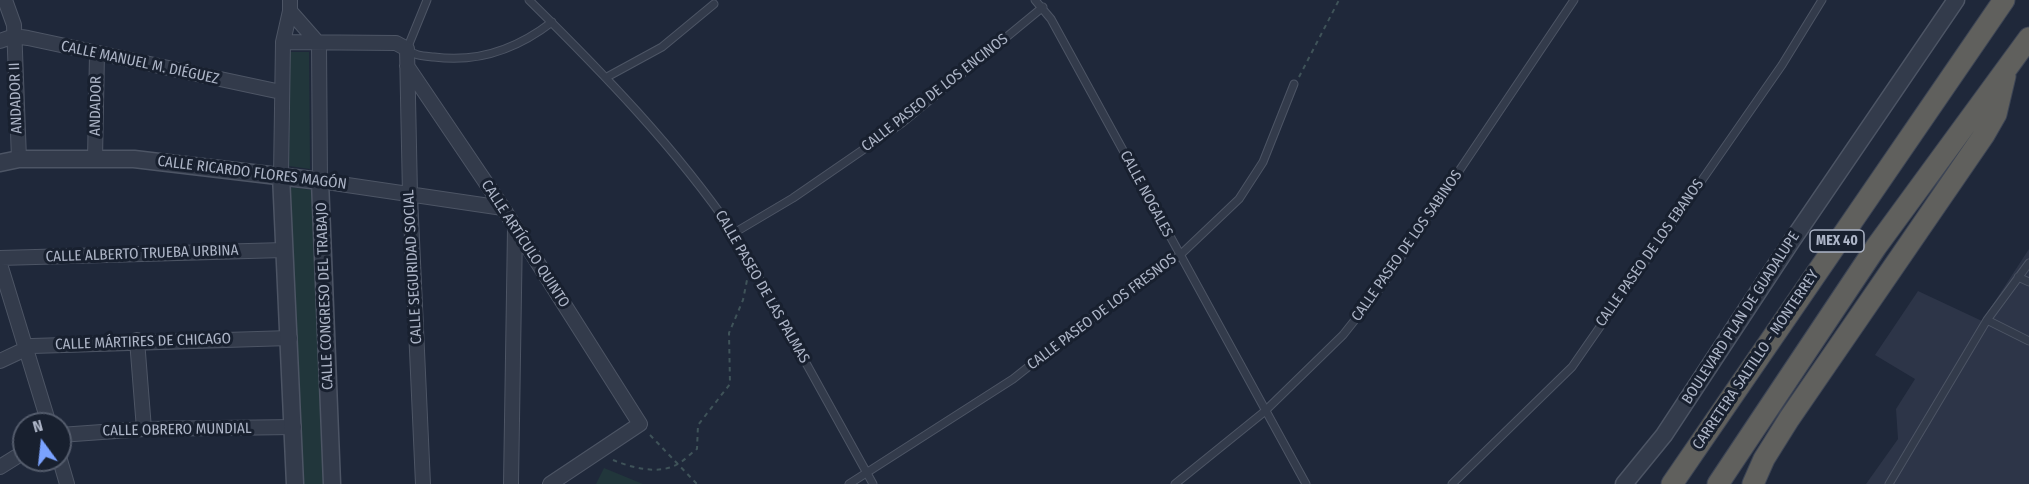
<!DOCTYPE html>
<html>
<head>
<meta charset="utf-8">
<style>
  body { margin:0 }
  #map { position:relative; width:2029px; height:484px; overflow:hidden; background:#1f283a; font-family:"Fira Sans Condensed",sans-serif }
  canvas { display:block }
  .north { position:absolute; left:12px; top:412px; width:60px; height:60px; box-sizing:border-box; background:#18202f; border:2px solid #545c6c; border-radius:50%; rotate:345deg; font-size:16px; font-weight:700; line-height:24px; text-align:center; color:#adb5c7 }
  .north::after { content:''; display:block; margin:auto; width:21px; height:27px; background:#7aa2ff; clip-path:polygon(50% 0,100% 100%,50% 72%,0 100%) }
</style>
</head>
<body>
<div id="map">
<canvas width="2029" height="484"></canvas>
<div class="north">N</div>
</div>
<script>
const g = document.querySelector('canvas').getContext('2d');
g.lineJoin = 'round';
function fill(path, color) {
  g.fillStyle = color;
  g.fill(path, 'evenodd');
}
function trace(path, color, width, dash) {
  g.strokeStyle = color;
  g.lineWidth = width;
  g.lineCap = dash ? 'butt' : 'round';
  g.setLineDash(dash || []);
  g.stroke(path);
}
function label(font, color, halo, rows, align = 'center') {
  g.font = font + ' "Fira Sans Condensed",sans-serif';
  g.lineWidth = 6;
  g.setLineDash([]);
  g.textBaseline = 'middle';
  g.strokeStyle = halo;
  g.fillStyle = color;
  for (const [text, x, y, turn = 0] of rows) {
    g.save();
    g.translate(x, y);
    g.rotate((+turn || 0) * Math.PI / 180);
    g.textAlign = isNaN(turn) ? turn : align;
    if (halo) g.strokeText(text, 0, 0);
    g.fillText(text, 0, 0);
    g.restore();
  }
}
fill(new Path2D(`
  M 2029,249 L 2029,484 L 1866,484 L 1898,439 L 1896,409 L 1915,379 L 1875,355 L 1918,291 L 1982,321 Z`), '#2d3548');
fill(new Path2D(`
  M 290,52 L 309,52 L 310,169 L 289,166 Z
  M 290,187 L 312,190 L 325,484 L 302,484 Z
  M 604,468 L 643,484 L 596,484 Z`), '#21363b');
const service = new Path2D(`
  M 427,0 L 407,49 C 414,56 424,56 434,57 C 478,63 517,49 552,22
  M 529,0 C 603,73 675,147 734,233 L 873,484
  M 1035,0 L 1051,19 L 1306,484
  M 607,77 L 662,47 L 714,4
  M 734,233 L 793,198 L 902,123 L 1043,7
  M 2018,277 L 2029,282
  M 1987,320 L 2029,263
  M 849,484 L 1013,379 L 1071,333 L 1179,256 L 1239,199 L 1263,162 L 1294,84
  M 1175,484 L 1264,412 L 1343,335 L 1381,287 L 1574,0
  M 1452,484 L 1572,367 L 1782,65 L 1822,0
  M 1889,484 L 1987,320 L 2029,341`);
const minor = new Path2D(`
  M 5,0 L 14,25 L 19,159
  M 290,11 L 319,44 L 320,181 L 503,208
  M 0,41 L 14,36 L 28,38 L 281,92
  M 283,42 L 396,43 L 407,49 L 410,195 L 423,484
  M 407,66 L 503,208 L 640,424 L 550,484
  M 95,159 L 97,54
  M 281,175 L 283,42 L 290,11 L 290,0
  M 0,258 L 284,250
  M 0,264 L 49,424
  M 137,340 L 144,429
  M 0,361 L 32,346 L 290,338
  M 60,435 L 144,429 L 294,427
  M 60,460 L 67,484
  M 0,467 L 24,452
  M 511,484 L 515,229`);
const tertiary = new Path2D(`
  M 0,163 L 19,159 L 134,159 L 320,181 L 332,484
  M 281,175 L 295,484
  M 1624,484 L 1664,435 L 1791,242 L 1956,0`);
const trunk = new Path2D(`
  M 1672,484 L 2004,0
  M 1718,484 L 1876,247 L 2029,38
  M 1753,484 L 1764,459 L 1789,419 L 1984,135 L 1996,114 L 2005,76`);
trace(service, '#4d5565', 9);
trace(minor, '#4d5565', 16);
trace(tertiary, '#4d5565', 19);
trace(trunk, '#3d4555', 23);
trace(new Path2D(`
  M 1299,77 L 1339,0
  M 650,435 L 697,484
  M 613,460 C 632,468 659,475 678,464 C 685,460 691,453 697,449 L 698,425 L 730,384 L 729,333 L 743,300 L 747,280`), '#3f5359', 2, [4.5, 4.5]);
trace(service, '#333b4b', 7);
trace(minor, '#333b4b', 14);
trace(tertiary, '#333b4b', 16);
trace(trunk, '#60605d', 21);
for (const [x, y, w] of [
  [1837,241,54]
]) {
  const box = new Path2D();
  box.roundRect(x - w / 2, y - 11, w, 22, 4.5);
  g.fillStyle = '#18202f';
  g.fill(box);
  trace(box, '#adb5c7', 1.5);
}
label('bold 14px', '#adb5c7', null, [
  ["MEX 40",1837,241]
]);
label('15px', '#adb5c7', '#18202f', [
  ["CALLE MANUEL M. DIÉGUEZ",140,63,12],
  ["CALLE PASEO DE LOS ENCINOS",935,93,-38],
  ["ANDADOR II",16,98,-92],
  ["ANDADOR",96,106,-89],
  ["CALLE RICARDO FLORES MAGÓN",252,173,7],
  ["CALLE NOGALES",1146,194,62],
  ["CALLE ARTÍCULO QUINTO",525,244,57],
  ["CALLE PASEO DE LOS SABINOS",1407,246,-55],
  ["CALLE PASEO DE LOS EBANOS",1650,253,-55],
  ["CALLE ALBERTO TRUEBA URBINA",142,254,-2],
  ["CALLE SEGURIDAD SOCIAL",413,267,-93],
  ["CALLE PASEO DE LAS PALMAS",762,287,60],
  ["CALLE CONGRESO DEL TRABAJO",325,296,-92],
  ["CALLE PASEO DE LOS FRESNOS",1102,312,-37],
  ["BOULEVARD PLAN DE GUADALUPE",1741,318,-57],
  ["CALLE MÁRTIRES DE CHICAGO",143,342,-2],
  ["CARRETERA SALTILLO - MONTERREY",1756,360,-56],
  ["CALLE OBRERO MUNDIAL",177,430,-1]
]);
</script>
</body>
</html>
